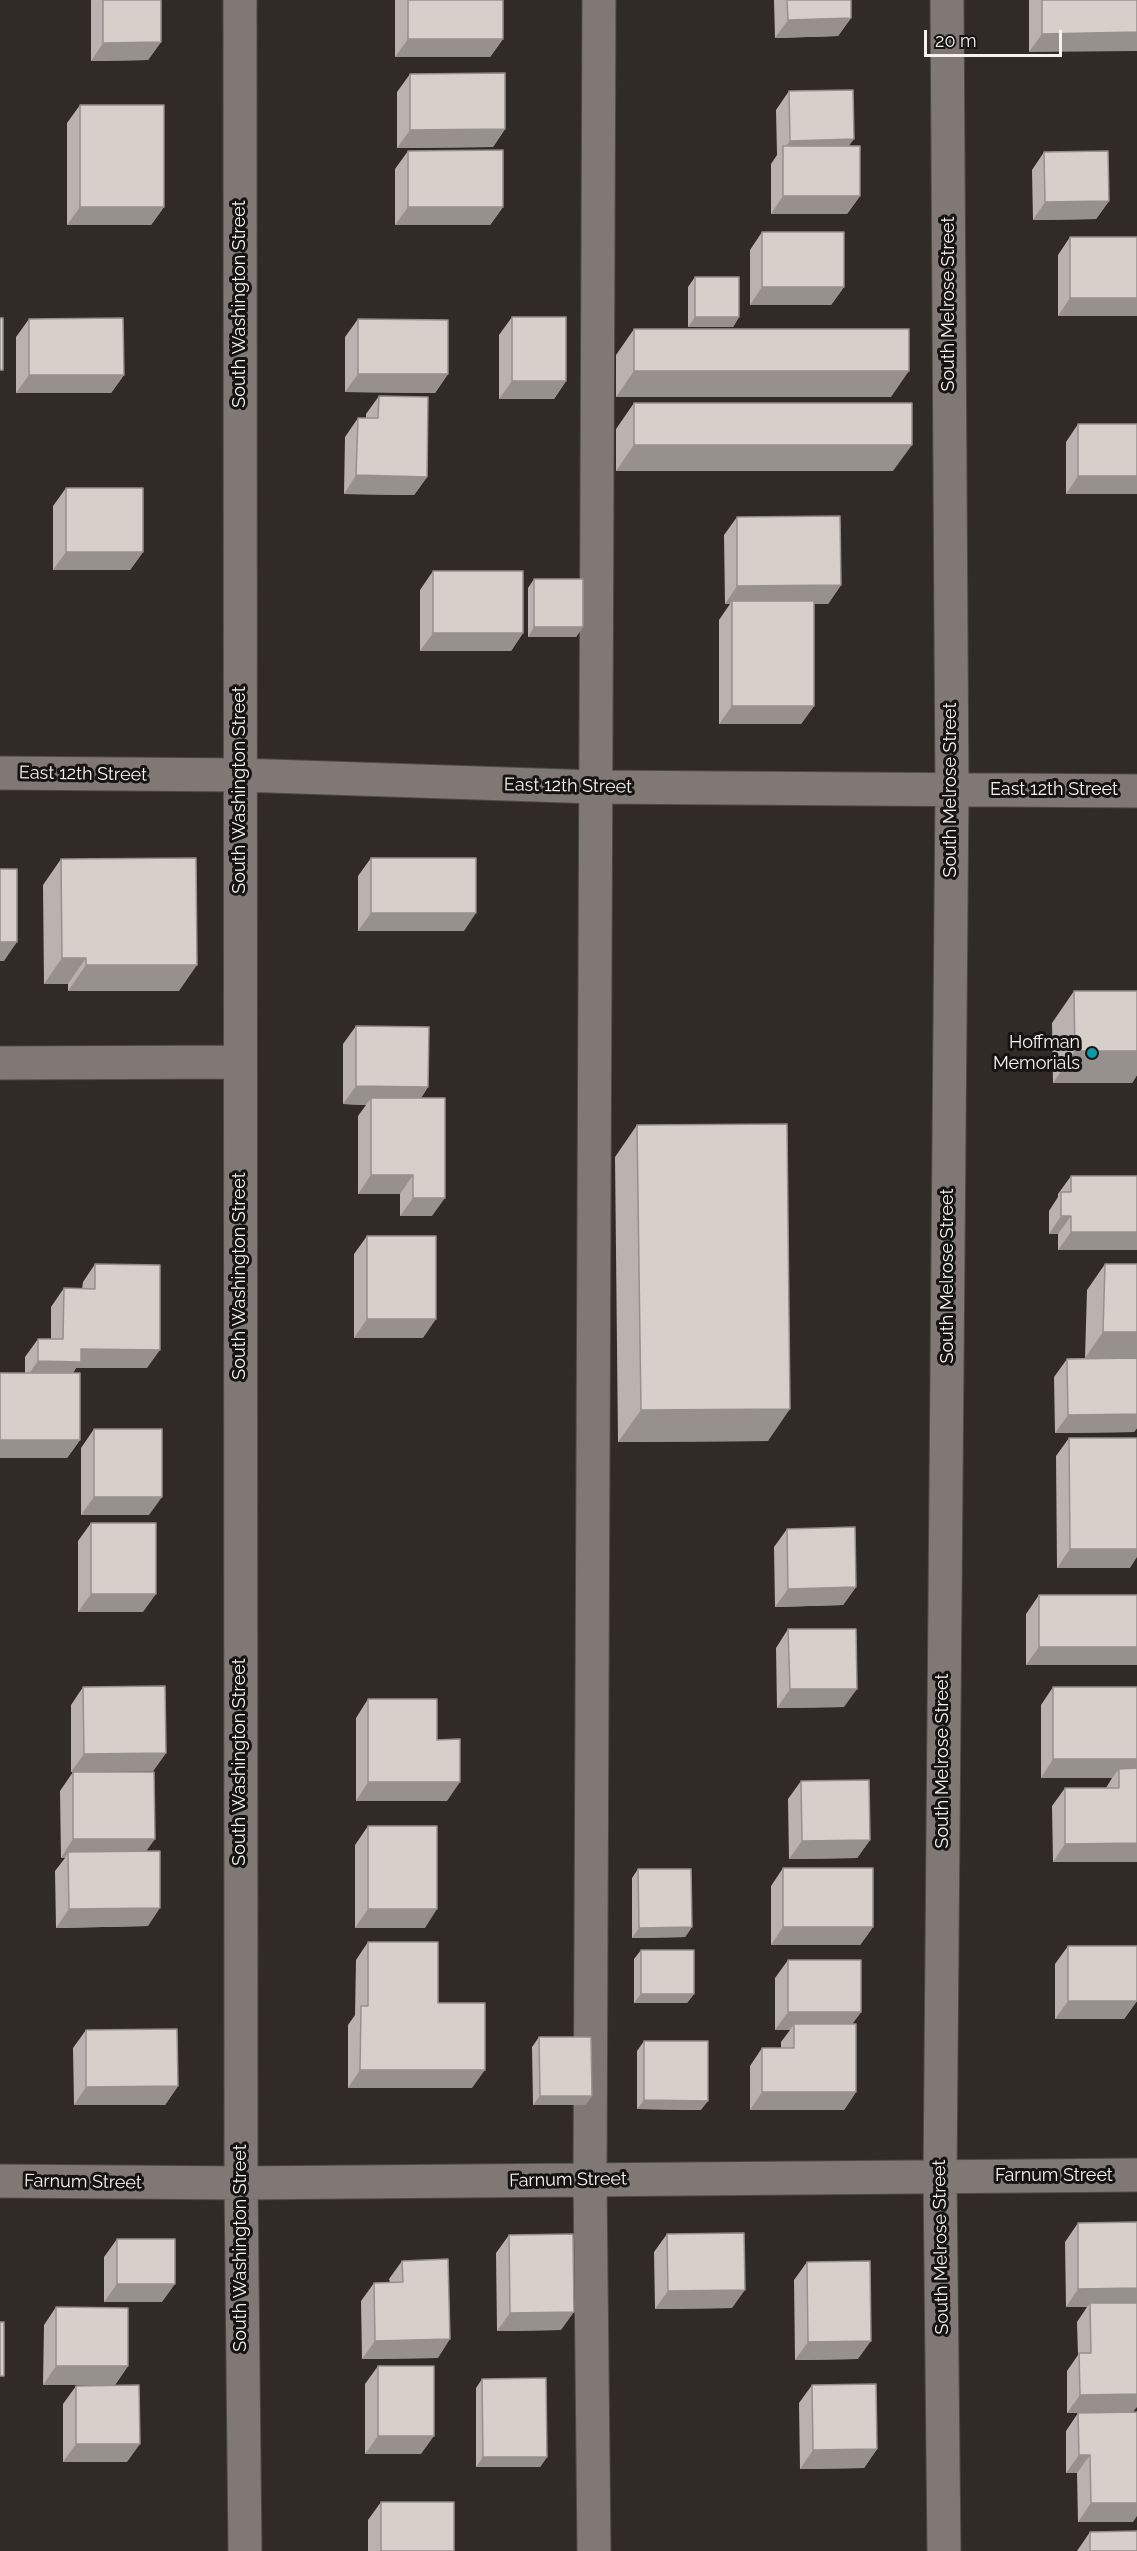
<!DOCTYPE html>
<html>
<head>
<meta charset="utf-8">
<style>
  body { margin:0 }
  #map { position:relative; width:1137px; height:2551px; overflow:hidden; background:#302b27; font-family:Raleway,sans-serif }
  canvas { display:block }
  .scale { position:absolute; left:924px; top:30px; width:138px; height:27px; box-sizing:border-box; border:3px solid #f6f2f0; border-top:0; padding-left:8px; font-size:18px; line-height:21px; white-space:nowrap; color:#f6f2f0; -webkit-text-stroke:4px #161412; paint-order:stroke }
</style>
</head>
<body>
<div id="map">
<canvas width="1137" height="2551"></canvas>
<div class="scale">20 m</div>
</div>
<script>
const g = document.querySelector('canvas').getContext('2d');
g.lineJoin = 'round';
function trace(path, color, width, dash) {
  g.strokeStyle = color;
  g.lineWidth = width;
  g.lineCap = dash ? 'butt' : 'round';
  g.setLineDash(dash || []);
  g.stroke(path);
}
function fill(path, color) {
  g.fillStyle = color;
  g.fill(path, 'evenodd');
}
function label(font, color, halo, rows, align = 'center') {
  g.font = font + ' Raleway,sans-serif';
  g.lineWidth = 6;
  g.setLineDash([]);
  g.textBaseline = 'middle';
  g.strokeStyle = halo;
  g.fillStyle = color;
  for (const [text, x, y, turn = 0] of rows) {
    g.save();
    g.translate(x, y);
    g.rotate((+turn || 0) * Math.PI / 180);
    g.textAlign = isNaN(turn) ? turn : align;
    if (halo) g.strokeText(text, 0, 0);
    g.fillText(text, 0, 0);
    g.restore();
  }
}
const minor = new Path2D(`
  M 240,0 L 241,2183 L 245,2551
  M 0,773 L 240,775 L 596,787 L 1137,791
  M 0,1063 L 240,1062
  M 0,2181 L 241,2183 L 1137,2175
  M 594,2551 L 590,2180 L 599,0
  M 944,2551 L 940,2177 L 952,790 L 947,0`);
trace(minor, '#4d4946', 35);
trace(minor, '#7f7874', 33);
fill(new Path2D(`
  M 91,0 L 161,0 L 161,42 L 148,60 L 91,61 Z
  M 395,0 L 408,0 L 503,39 L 490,57 L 395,57 Z
  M 774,0 L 851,0 L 851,18 L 838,36 L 775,38 Z
  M 1029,0 L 1137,0 L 1029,52 Z
  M 410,74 L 505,129 L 493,147 L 397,148 L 397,92 Z
  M 789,91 L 849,146 L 860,196 L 847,214 L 771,214 L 771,164 L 777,155 L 776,110 Z
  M 80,105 L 164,207 L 151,225 L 67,225 L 67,123 Z
  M 408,151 L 503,207 L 490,225 L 395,225 L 395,169 Z
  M 1044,152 L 1109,201 L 1096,219 L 1033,220 L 1032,170 Z
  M 762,232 L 844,287 L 831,305 L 750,305 L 750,250 Z
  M 1070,237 L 1137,316 L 1058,316 L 1058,255 Z
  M 695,277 L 739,317 L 733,327 L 688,327 L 688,287 Z
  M 512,317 L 566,381 L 554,399 L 499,399 L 499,335 Z
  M 29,319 L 124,375 L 111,393 L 16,393 L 16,337 Z
  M 358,319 L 448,374 L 435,393 L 345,392 L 345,337 Z
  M 634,329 L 891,397 L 616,397 L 616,355 Z
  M 379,396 L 427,477 L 414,495 L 344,494 L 345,437 L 358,418 L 366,418 L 366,414 Z
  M 634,403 L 893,471 L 616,471 L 616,429 Z
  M 1078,424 L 1137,494 L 1066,494 L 1066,442 Z
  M 66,488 L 143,552 L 130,570 L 53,570 L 53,506 Z
  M 737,517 L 841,585 L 828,604 L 814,604 L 814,706 L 801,724 L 719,724 L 719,620 L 730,604 L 725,604 L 724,535 Z
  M 433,571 L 523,633 L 511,651 L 420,651 L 420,590 Z
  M 534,579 L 583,627 L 576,637 L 528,637 L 528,588 Z
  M 371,858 L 464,931 L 358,931 L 358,876 Z
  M 61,859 L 179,991 L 68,991 L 68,984 L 44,984 L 43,885 Z
  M 1074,991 L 1137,991 L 1137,1075 L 1132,1083 L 1053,1083 L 1052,1023 Z
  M 356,1026 L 428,1087 L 421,1098 L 432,1216 L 400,1216 L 400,1194 L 358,1194 L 358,1116 L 366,1105 L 343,1104 L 343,1044 Z
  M 637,1125 L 768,1441 L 618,1442 L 615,1157 Z
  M 1071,1176 L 1137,1250 L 1058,1250 L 1058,1234 L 1049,1234 L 1049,1211 L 1058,1197 L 1058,1194 Z
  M 367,1236 L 423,1338 L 354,1338 L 354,1254 Z
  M 95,1264 L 147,1368 L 76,1368 L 73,1373 L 80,1440 L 67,1458 L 0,1458 L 25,1373 L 25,1357 L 38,1339 L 51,1339 L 51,1307 L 64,1288 L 82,1289 L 83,1282 Z
  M 1105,1264 L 1137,1264 L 1137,1428 L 1134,1432 L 1055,1433 L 1054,1377 L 1067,1359 L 1114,1358 L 1085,1358 L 1087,1290 Z
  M 94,1429 L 149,1515 L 81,1515 L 81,1448 Z
  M 1069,1438 L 1130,1568 L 1057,1568 L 1056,1456 Z
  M 91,1523 L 143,1612 L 78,1612 L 78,1541 Z
  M 787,1529 L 856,1587 L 843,1605 L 775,1607 L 774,1547 Z
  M 1039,1595 L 1137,1665 L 1026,1665 L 1026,1614 Z
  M 788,1629 L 844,1707 L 777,1708 L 776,1648 Z
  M 83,1687 L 166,1753 L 153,1771 L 71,1772 L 71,1705 Z
  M 1053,1687 L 1137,1687 L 1137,1862 L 1053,1862 L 1052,1806 L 1065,1788 L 1106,1788 L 1112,1778 L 1041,1778 L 1041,1705 Z
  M 368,1699 L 437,1740 L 447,1801 L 356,1801 L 356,1718 Z
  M 73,1772 L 146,1851 L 148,1926 L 56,1928 L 55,1871 L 65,1858 L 61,1858 L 60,1791 Z
  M 801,1781 L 870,1840 L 857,1858 L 789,1859 L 788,1799 Z
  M 368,1826 L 425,1928 L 355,1928 L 355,1845 Z
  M 783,1868 L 873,1927 L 860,1945 L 771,1945 L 771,1886 Z
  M 638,1869 L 692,1927 L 685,1937 L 632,1938 L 632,1878 Z
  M 368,1942 L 438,2003 L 472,2088 L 348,2088 L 348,2025 L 355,2015 L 356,1960 Z
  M 1068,1946 L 1137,2001 L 1124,2019 L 1055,2019 L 1055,1964 Z
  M 641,1950 L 694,1994 L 687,2003 L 634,2003 L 634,1959 Z
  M 788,1960 L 861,2012 L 852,2024 L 856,2092 L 844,2110 L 750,2110 L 750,2066 L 762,2048 L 781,2048 L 781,2042 L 790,2030 L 775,2030 L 775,1978 Z
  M 86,2030 L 178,2086 L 165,2105 L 74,2105 L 73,2048 Z
  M 539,2037 L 592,2096 L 585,2105 L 533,2105 L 532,2047 Z
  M 644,2041 L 701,2110 L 637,2109 L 637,2051 Z
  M 1078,2223 L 1134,2412 L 1133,2522 L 1078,2522 L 1077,2473 L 1066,2473 L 1066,2431 L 1078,2413 L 1067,2413 L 1067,2371 L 1078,2355 L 1077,2322 L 1087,2307 L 1066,2307 L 1065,2242 Z
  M 667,2234 L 732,2308 L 655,2309 L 654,2252 Z
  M 509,2235 L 561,2330 L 497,2331 L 496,2253 Z
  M 117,2239 L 162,2302 L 104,2302 L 104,2257 Z
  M 402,2261 L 438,2358 L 362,2359 L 361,2301 L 374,2283 L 390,2282 L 389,2279 Z
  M 807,2262 L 858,2359 L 795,2360 L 794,2280 Z
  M 56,2307 L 128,2366 L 115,2385 L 43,2385 L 44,2325 Z
  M 378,2366 L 421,2454 L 365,2454 L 365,2384 Z
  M 482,2379 L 547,2457 L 540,2467 L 476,2467 L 476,2388 Z
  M 812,2385 L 877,2449 L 864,2468 L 800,2469 L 799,2403 Z
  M 76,2386 L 127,2462 L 63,2462 L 63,2404 Z
  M 381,2502 L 454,2551 L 368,2551 L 368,2520 Z
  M 1090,2532 L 1137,2551 L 1077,2551 Z`), '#b9b2ae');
fill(new Path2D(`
  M 851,18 L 838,36 L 775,38 L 788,20 Z
  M 1137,32 L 1137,51 L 1029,52 L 1042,34 Z
  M 408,39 L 503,39 L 490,57 L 395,57 Z
  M 161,42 L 148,60 L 91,61 L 103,43 Z
  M 505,129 L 493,147 L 397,148 L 410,130 Z
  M 854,139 L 841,157 L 783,150 L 790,141 Z
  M 783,196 L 860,196 L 847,214 L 771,214 Z
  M 1109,201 L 1096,219 L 1033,220 L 1045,202 Z
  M 80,207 L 164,207 L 151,225 L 67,225 Z
  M 408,207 L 503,207 L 490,225 L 395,225 Z
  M 762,287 L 844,287 L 831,305 L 750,305 Z
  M 1070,298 L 1137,298 L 1137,316 L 1058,316 Z
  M 695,317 L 739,317 L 733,327 L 688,327 Z
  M 634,371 L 909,371 L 891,397 L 616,397 Z
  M 358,374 L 448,374 L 435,393 L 345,392 Z
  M 29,375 L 124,375 L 111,393 L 16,393 Z
  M 512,381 L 566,381 L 554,399 L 499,399 Z
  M 634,445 L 912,445 L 893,471 L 616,471 Z
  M 356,475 L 427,477 L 414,495 L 344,494 Z
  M 1078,476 L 1137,476 L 1137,494 L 1066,494 Z
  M 66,552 L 143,552 L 130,570 L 53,570 Z
  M 841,585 L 828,604 L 732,604 L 732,601 L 730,604 L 725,604 L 737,586 Z
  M 534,627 L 583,627 L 576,637 L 528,637 Z
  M 433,633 L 523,633 L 511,651 L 420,651 Z
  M 732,706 L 814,706 L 801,724 L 719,724 Z
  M 371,913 L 476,913 L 464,931 L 358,931 Z
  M 0,942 L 17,942 L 4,961 L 0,961 Z
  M 62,958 L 86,958 L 68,984 L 44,984 Z
  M 86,965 L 197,965 L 179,991 L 68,991 Z
  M 1075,1051 L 1137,1051 L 1137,1075 L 1132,1083 L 1053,1083 Z
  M 356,1086 L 428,1087 L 416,1105 L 371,1098 L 366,1105 L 343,1104 Z
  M 371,1175 L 413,1175 L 400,1194 L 358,1194 Z
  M 413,1198 L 445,1198 L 432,1216 L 400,1216 Z
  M 1061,1216 L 1071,1216 L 1058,1234 L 1049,1234 Z
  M 1071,1232 L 1137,1232 L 1137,1250 L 1058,1250 Z
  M 367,1319 L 436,1319 L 423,1338 L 354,1338 Z
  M 1103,1332 L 1137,1332 L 1137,1358 L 1085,1358 Z
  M 81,1349 L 160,1350 L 147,1368 L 76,1368 L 68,1380 L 25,1379 L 38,1361 Z
  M 790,1409 L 768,1441 L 618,1442 L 641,1410 Z
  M 1137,1414 L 1137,1428 L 1134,1432 L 1055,1433 L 1068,1415 Z
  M 0,1440 L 80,1440 L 67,1458 L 0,1458 Z
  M 94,1497 L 162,1497 L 149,1515 L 81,1515 Z
  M 1070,1549 L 1137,1549 L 1137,1557 L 1130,1568 L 1057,1568 Z
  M 856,1587 L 843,1605 L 775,1607 L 788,1589 Z
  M 91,1594 L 156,1594 L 143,1612 L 78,1612 Z
  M 1039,1647 L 1137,1647 L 1137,1665 L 1026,1665 Z
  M 790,1689 L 857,1689 L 844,1707 L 777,1708 Z
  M 166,1753 L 153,1771 L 71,1772 L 84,1754 Z
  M 1053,1759 L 1137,1759 L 1137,1778 L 1119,1769 L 1112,1778 L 1041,1778 Z
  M 368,1782 L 460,1782 L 447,1801 L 356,1801 Z
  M 73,1839 L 155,1839 L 142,1857 L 68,1852 L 65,1858 L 61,1858 Z
  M 870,1840 L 857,1858 L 789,1859 L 802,1841 Z
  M 1137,1843 L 1137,1862 L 1053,1862 L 1065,1844 Z
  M 160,1908 L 148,1926 L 56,1928 L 69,1909 Z
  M 368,1909 L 437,1909 L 425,1928 L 355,1928 Z
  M 692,1927 L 685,1937 L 632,1938 L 639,1928 Z
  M 783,1927 L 873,1927 L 860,1945 L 771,1945 Z
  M 641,1994 L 694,1994 L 687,2003 L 634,2003 Z
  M 1068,2001 L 1137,2001 L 1124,2019 L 1055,2019 Z
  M 788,2012 L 861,2012 L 848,2030 L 794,2024 L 790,2030 L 775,2030 Z
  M 360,2070 L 485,2070 L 472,2088 L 348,2088 Z
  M 178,2086 L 165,2105 L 74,2105 L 86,2087 Z
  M 762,2092 L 856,2092 L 844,2110 L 750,2110 Z
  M 540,2096 L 592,2096 L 585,2105 L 533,2105 Z
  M 644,2100 L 708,2101 L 701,2110 L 637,2109 Z
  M 117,2284 L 175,2284 L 162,2302 L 104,2302 Z
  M 1137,2288 L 1137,2306 L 1090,2303 L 1087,2307 L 1066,2307 L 1078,2289 Z
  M 745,2290 L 732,2308 L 655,2309 L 668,2291 Z
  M 574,2312 L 561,2330 L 497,2331 L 510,2313 Z
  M 450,2339 L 438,2358 L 362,2359 L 375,2341 Z
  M 871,2341 L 858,2359 L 795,2360 L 808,2342 Z
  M 56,2366 L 128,2366 L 115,2385 L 43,2385 Z
  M 1137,2394 L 1137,2407 L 1133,2412 L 1067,2413 L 1080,2395 Z
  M 378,2436 L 434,2436 L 421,2454 L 365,2454 Z
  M 76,2444 L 140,2444 L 127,2462 L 63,2462 Z
  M 877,2449 L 864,2468 L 800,2469 L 813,2450 Z
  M 1079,2455 L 1090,2455 L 1077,2473 L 1066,2473 Z
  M 483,2457 L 547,2457 L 540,2467 L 476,2467 Z
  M 1091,2503 L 1137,2503 L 1137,2516 L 1133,2522 L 1078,2522 Z`), '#96918d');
const building = new Path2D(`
  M 103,0 L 161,0 L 161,42 L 103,43 Z
  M 408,0 L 503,0 L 503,39 L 408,39 Z
  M 787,0 L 851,0 L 851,18 L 788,20 Z
  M 1042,0 L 1137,0 L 1137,32 L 1042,34 Z
  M 505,73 L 505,129 L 410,130 L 410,74 Z
  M 853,90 L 854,139 L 790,141 L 789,91 Z
  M 80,105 L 164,105 L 164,207 L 80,207 Z
  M 783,146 L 860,146 L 860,196 L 783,196 Z
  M 503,150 L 503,207 L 408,207 L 408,151 Z
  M 1108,151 L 1109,201 L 1045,202 L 1044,152 Z
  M 762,232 L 844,232 L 844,287 L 762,287 Z
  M 1070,237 L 1137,237 L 1137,298 L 1070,298 Z
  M 695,277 L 739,277 L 739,317 L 695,317 Z
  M 512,317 L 566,317 L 566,381 L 512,381 Z
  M 0,318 L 3,318 L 3,370 L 0,370 Z
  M 123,318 L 124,375 L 29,375 L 29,319 Z
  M 358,319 L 448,320 L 448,374 L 358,374 Z
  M 634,329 L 909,329 L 909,371 L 634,371 Z
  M 379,396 L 428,397 L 427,477 L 356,475 L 358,418 L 378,418 Z
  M 634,403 L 912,403 L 912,445 L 634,445 Z
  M 1078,424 L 1137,424 L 1137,476 L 1078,476 Z
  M 66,488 L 143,488 L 143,552 L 66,552 Z
  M 840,516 L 841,585 L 737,586 L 737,517 Z
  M 433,571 L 523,571 L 523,633 L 433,633 Z
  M 534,579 L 583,579 L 583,627 L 534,627 Z
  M 732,601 L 814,601 L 814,706 L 732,706 Z
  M 196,858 L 197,965 L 86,965 L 86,958 L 62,958 L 61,859 Z
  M 371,858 L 476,858 L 476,913 L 371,913 Z
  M 0,869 L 17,869 L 17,942 L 0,942 Z
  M 1074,991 L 1137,991 L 1137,1051 L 1075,1051 Z
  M 356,1026 L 429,1027 L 428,1087 L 356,1086 Z
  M 371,1098 L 445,1098 L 445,1198 L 413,1198 L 413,1175 L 371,1175 Z
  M 787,1124 L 790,1409 L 641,1410 L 637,1125 Z
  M 1071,1176 L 1137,1176 L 1137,1232 L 1071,1232 L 1071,1216 L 1061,1216 L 1061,1192 L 1071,1192 Z
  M 367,1236 L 436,1236 L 436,1319 L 367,1319 Z
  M 95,1264 L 160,1265 L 160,1350 L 81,1349 L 81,1362 L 38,1361 L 38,1339 L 63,1339 L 64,1288 L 95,1289 Z
  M 1105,1264 L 1137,1264 L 1137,1332 L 1103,1332 Z
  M 1137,1358 L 1137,1414 L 1068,1415 L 1067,1359 Z
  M 0,1373 L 80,1373 L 80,1440 L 0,1440 Z
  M 94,1429 L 162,1429 L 162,1497 L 94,1497 Z
  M 1069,1438 L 1137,1438 L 1137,1549 L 1070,1549 Z
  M 91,1523 L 156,1523 L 156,1594 L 91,1594 Z
  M 855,1527 L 856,1587 L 788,1589 L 787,1529 Z
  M 1039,1595 L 1137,1595 L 1137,1647 L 1039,1647 Z
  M 788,1629 L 856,1629 L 857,1689 L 790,1689 Z
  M 165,1686 L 166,1753 L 84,1754 L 83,1687 Z
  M 1053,1687 L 1137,1687 L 1137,1759 L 1053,1759 Z
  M 368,1699 L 437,1699 L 437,1740 L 460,1739 L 460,1782 L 368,1782 Z
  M 1137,1768 L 1137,1843 L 1065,1844 L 1065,1788 L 1119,1788 L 1119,1769 Z
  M 73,1772 L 154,1772 L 155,1839 L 73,1839 Z
  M 869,1780 L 870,1840 L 802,1841 L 801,1781 Z
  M 368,1826 L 437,1826 L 437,1909 L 368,1909 Z
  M 160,1851 L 160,1908 L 69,1909 L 68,1852 Z
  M 783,1868 L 873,1868 L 873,1927 L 783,1927 Z
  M 638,1869 L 691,1869 L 692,1927 L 639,1928 Z
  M 368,1942 L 438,1942 L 438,2003 L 485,2003 L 485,2070 L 360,2070 L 361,2006 L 368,2006 Z
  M 1068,1946 L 1137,1946 L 1137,2001 L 1068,2001 Z
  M 641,1950 L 694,1950 L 694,1994 L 641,1994 Z
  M 788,1960 L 861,1960 L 861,2012 L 788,2012 Z
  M 794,2024 L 856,2024 L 856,2092 L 762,2092 L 762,2048 L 794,2048 Z
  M 177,2029 L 178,2086 L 86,2087 L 86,2030 Z
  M 539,2037 L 591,2037 L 592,2096 L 540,2096 Z
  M 644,2041 L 708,2041 L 708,2101 L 644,2100 Z
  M 1137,2222 L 1137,2288 L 1078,2289 L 1078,2223 Z
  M 744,2233 L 745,2290 L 668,2291 L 667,2234 Z
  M 573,2234 L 574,2312 L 510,2313 L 509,2235 Z
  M 117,2239 L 175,2239 L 175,2284 L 117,2284 Z
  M 448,2259 L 450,2339 L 375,2341 L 374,2283 L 403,2282 L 402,2261 Z
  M 870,2261 L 871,2341 L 808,2342 L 807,2262 Z
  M 1090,2303 L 1137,2303 L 1137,2394 L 1080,2395 L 1079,2353 L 1091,2353 Z
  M 56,2307 L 128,2308 L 128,2366 L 56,2366 Z
  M 0,2322 L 4,2322 L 4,2376 L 0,2376 Z
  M 378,2366 L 434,2366 L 434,2436 L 378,2436 Z
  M 546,2378 L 547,2457 L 483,2457 L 482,2379 Z
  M 876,2384 L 877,2449 L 813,2450 L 812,2385 Z
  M 139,2385 L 140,2444 L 76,2444 L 76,2386 Z
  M 1137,2412 L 1137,2503 L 1091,2503 L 1090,2455 L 1079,2455 L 1078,2413 Z
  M 381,2502 L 454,2502 L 454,2551 L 381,2551 Z
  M 1137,2531 L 1137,2551 L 1090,2551 L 1090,2532 Z`);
fill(building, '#d7cfca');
trace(building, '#96918d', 1.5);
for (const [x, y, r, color] of [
  [1092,1053,6,"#0f9aa8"]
]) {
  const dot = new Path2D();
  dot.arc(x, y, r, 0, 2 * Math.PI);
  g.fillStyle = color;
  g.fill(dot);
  trace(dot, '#161412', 2);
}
label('18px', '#f6f2f0', '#161412', [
  ["South Washington Street",240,304,-90],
  ["South Melrose Street",949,304,-90],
  ["East 12th Street",83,774,1],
  ["East 12th Street",568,786,1],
  ["South Washington Street",240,790,-90],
  ["South Melrose Street",951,790,-90],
  ["East 12th Street",1054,790],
  ["South Washington Street",240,1276,-90],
  ["South Melrose Street",948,1276,-90],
  ["South Melrose Street",943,1761,-90],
  ["South Washington Street",240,1762,-90],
  ["Farnum Street",1054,2176],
  ["Farnum Street",568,2180,-1],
  ["Farnum Street",83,2182,1],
  ["South Melrose Street",941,2247,-91],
  ["South Washington Street",241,2248,-90]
]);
label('18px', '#f6f2f0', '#161412', [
  ["Hoffman",1080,1043],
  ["Memorials",1080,1064]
], 'right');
</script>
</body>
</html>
